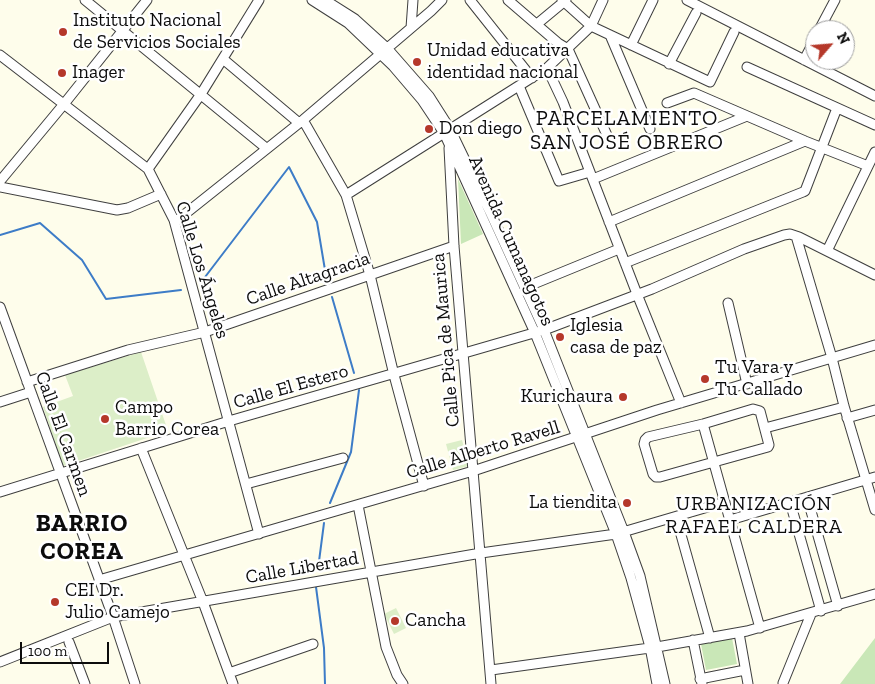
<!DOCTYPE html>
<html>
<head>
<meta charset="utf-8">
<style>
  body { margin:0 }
  #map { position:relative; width:875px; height:684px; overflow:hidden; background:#fefdeb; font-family:"Zilla Slab",serif }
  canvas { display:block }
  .north { position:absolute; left:805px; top:20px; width:50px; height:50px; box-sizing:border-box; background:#fff; border:1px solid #9e9e9e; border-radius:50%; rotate:63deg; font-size:14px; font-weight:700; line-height:20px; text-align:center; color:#0c0c0c }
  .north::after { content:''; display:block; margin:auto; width:18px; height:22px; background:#b5382a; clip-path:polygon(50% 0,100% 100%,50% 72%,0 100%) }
  .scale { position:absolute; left:20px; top:642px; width:89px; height:22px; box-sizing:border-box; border:2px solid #0c0c0c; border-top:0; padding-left:6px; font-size:15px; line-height:18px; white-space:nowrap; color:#0c0c0c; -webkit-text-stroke:4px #fff; paint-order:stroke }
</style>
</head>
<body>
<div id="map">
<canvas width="875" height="684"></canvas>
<div class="north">N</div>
<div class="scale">100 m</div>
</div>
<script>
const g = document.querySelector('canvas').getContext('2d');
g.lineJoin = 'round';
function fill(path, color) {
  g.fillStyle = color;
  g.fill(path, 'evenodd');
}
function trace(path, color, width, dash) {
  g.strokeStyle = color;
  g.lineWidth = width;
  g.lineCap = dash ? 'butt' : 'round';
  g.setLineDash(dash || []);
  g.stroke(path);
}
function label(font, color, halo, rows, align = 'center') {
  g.font = font + ' "Zilla Slab",serif';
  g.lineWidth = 5;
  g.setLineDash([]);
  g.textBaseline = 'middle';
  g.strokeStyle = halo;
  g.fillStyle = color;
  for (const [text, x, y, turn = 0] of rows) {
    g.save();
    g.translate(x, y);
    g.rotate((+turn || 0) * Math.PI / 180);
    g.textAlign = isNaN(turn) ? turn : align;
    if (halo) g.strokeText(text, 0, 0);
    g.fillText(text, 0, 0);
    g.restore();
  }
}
fill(new Path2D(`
  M 458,179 L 483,234 L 461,244 Z
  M 732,638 L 737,664 L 706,670 L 701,644 Z
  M 875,638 L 875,684 L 840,684 Z`), '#c9e7b7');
fill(new Path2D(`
  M 141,352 L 168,431 L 63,466 L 43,407 L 73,396 L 65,375 Z
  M 462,440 L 469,466 L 453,470 L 446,444 Z
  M 396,608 L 406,628 L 394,634 L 384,614 Z`), '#dceec8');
trace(new Path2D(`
  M 0,235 L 40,223 L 82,260 L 106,299 L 181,290
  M 202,281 L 289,167 L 317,222 L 326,276
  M 332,297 L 354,373
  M 330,503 L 351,452 L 359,390
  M 318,569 L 324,523
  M 316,587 L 324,648 L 325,684`), '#3d7cc7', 2);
const minor = new Path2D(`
  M 85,0 L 266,148
  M 312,0 L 348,23 L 393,66 L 422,100 L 444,133 L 535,333 L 616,534 L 631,578 L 650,647 L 657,684
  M 325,0 L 355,19 L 387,48 L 429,96 L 450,129 L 491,214 L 544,330 L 624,532 L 640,576 L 665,684
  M 470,0 L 532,78
  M 508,0 L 558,43 L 568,49 L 611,144
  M 562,0 L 591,26 L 710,82 L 734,32
  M 687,0 L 875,96
  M 537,24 L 566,0
  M 411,28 L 413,0
  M 819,30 L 835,0
  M 610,35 L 650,129
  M 631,45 L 653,0
  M 0,55 L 148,169 L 174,220 L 259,534
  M 223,59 L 299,123
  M 804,60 L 815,39
  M 669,64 L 696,13
  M 747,67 L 875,125
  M 547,68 L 563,102 L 637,294 L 681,403
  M 519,86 L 559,181 L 590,172
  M 667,103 L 694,93 L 805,141 L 868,166
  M 303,120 L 346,195 L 370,275 L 394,375 L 424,486
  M 449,148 L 454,246 L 491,684
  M 148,169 L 201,94 L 259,0
  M 593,179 L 747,116
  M 0,181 L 64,104 L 147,0
  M 0,187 L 117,210 L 128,208 L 161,194
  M 346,195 L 547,68 L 591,26 L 603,0
  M 175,222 L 303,120 L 431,11 L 442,0
  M 609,222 L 805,141
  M 796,236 L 832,358 L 844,406 L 875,510
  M 827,251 L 875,152
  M 625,263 L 803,192 L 805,191 L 837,108
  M 526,287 L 619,249
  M 728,303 L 747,384
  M 0,307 L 113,617 L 135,684
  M 27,382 L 128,350 L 205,332 L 454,246
  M 0,402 L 31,392
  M 753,409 L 760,411 L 769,445 L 768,447 L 660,477 L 656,477 L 653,474 L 644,444 L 645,440 L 648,437 L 703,424 Z
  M 847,418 L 875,410
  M 703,424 L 760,628
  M 765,428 L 844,407
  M 141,448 L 203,602 L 233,684
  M 246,484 L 343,458
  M 0,492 L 229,421 L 544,330 L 652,289 L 744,249 L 784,235 L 790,234 L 799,237 L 875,275
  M 807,497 L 838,606
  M 790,502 L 821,611
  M 358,505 L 386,647 L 397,675 L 403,684
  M 676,517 L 710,638
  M 730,520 L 875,477
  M 99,580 L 473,471 L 657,410 L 875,345
  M 739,633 L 748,684
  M 693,640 L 702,684
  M 69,642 L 85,684
  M 0,662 L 113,617 L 481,553 L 616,534 L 725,502
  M 491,670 L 657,647 L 747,631 L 875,594
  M 229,673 L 313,644
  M 700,679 L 745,670
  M 783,683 L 811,614`);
trace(minor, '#3f3f3f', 11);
trace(minor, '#fff', 9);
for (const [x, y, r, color] of [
  [63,32,5,"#b5382a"],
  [417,62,5,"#b5382a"],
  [62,73,5,"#b5382a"],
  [429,129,5,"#b5382a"],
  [560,337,5,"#b5382a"],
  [705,379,5,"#b5382a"],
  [623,397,5,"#b5382a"],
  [105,419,5,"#b5382a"],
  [627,503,5,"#b5382a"],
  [55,602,5,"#b5382a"],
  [395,621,5,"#b5382a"]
]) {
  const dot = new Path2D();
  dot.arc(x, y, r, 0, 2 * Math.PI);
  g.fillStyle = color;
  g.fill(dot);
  trace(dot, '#fff', 2);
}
label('19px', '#0c0c0c', '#fff', [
  ["Instituto Nacional",73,21],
  ["de Servicios Sociales",73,43],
  ["Unidad educativa",427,51],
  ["identidad nacional",427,73],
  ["Inager",72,73],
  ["Don diego",439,129],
  ["Iglesia",570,326],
  ["casa de paz",570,348],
  ["Tu Vara y",715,368],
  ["Tu Callado",715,390],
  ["Kurichaura",613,397,"right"],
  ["Campo",115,408],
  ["Barrio Corea",115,430],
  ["La tiendita",617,503,"right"],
  ["CEI Dr.",65,591],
  ["Julio Camejo",65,613],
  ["Cancha",405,621]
], 'left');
label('19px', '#0c0c0c', '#fff', [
  ["Avenida Cumanagotos",511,241,66],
  ["Calle Los Ángeles",202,270,73],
  ["Calle Altagracia",308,279,-19],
  ["Calle Pica de Maurica",446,340,-95],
  ["Calle El Estero",291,387,-16],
  ["Calle El Carmen",63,434,70],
  ["Calle Alberto Ravell",483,450,-17],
  ["Calle Libertad",302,568,-10]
]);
g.letterSpacing = '1px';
label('20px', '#0c0c0c', '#fff', [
  ["URBANIZACIÓN",754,504],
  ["RAFAEL CALDERA",754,527]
]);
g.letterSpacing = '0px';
g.letterSpacing = '1px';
label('21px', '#0c0c0c', '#fff', [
  ["PARCELAMIENTO",627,119],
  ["SAN JOSÉ OBRERO",627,143]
]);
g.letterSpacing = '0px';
g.letterSpacing = '1px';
label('bold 24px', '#0c0c0c', '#fff', [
  ["BARRIO",82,524],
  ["COREA",82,552]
]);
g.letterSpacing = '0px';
</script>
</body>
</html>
